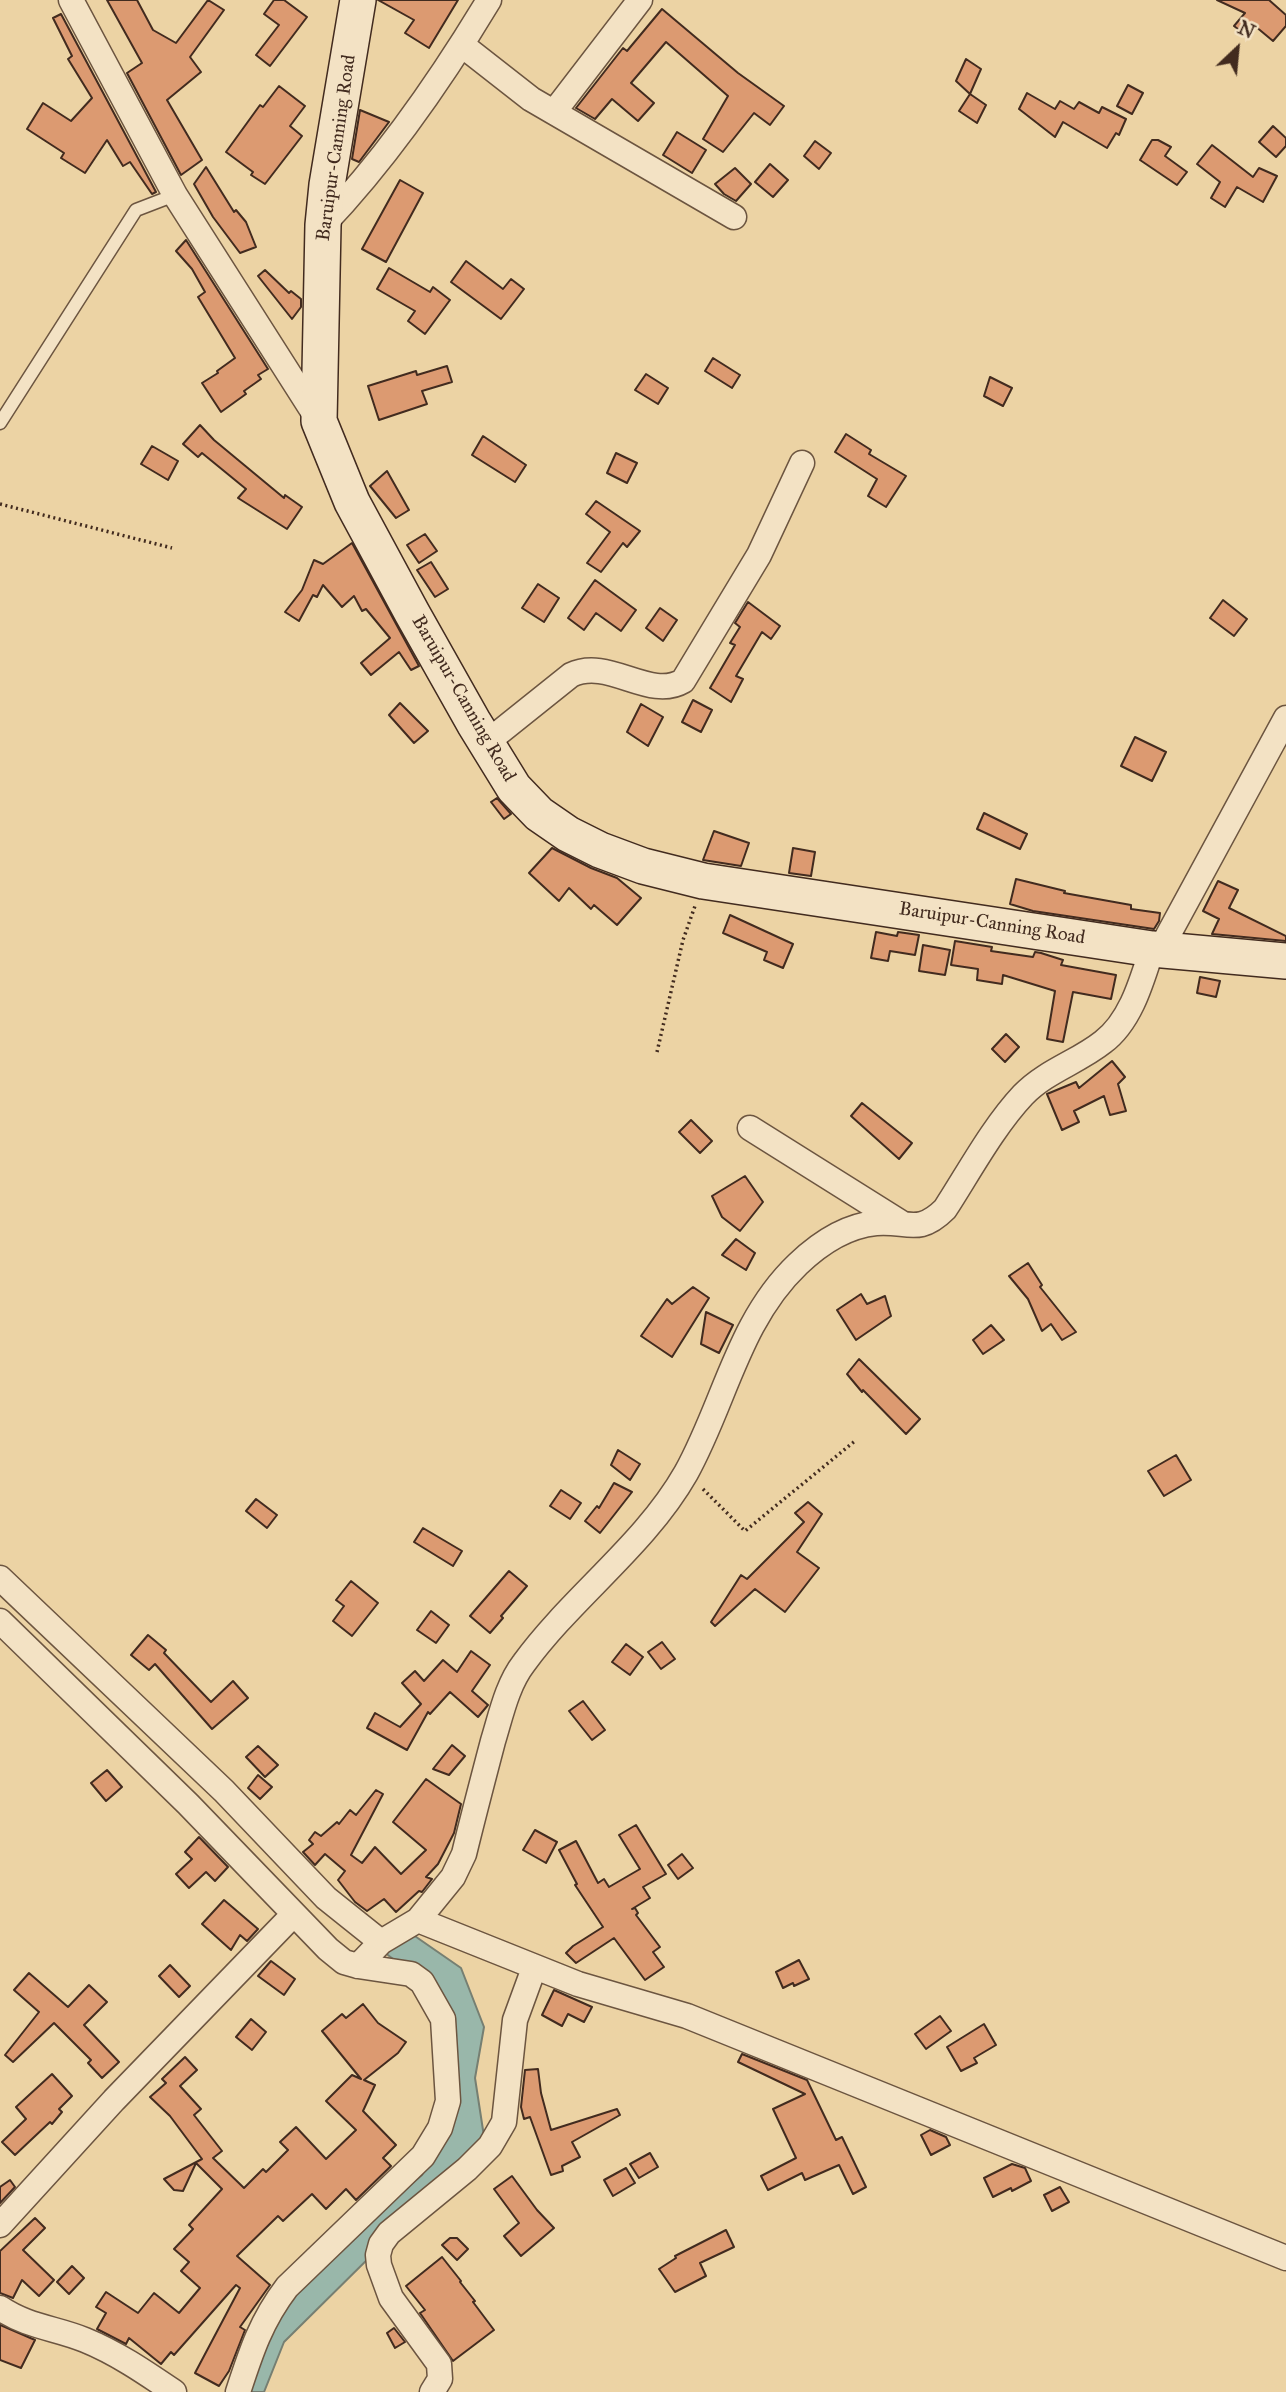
<!DOCTYPE html>
<html>
<head>
<meta charset="utf-8">
<style>
  body { margin:0 }
  #map { position:relative; width:1286px; height:2392px; overflow:hidden; background:#ecd3a4; font-family:"IM FELL Great Primer",serif }
  canvas { display:block }
  .north { position:absolute; left:1202px; top:14px; width:70px; height:70px; -webkit-text-stroke:5px #f3e2c4; paint-order:stroke; rotate:26deg; font-size:19px; font-weight:700; line-height:28px; text-align:center; color:#422b1f }
  .north::after { content:''; display:block; margin:auto; width:24px; height:32px; background:#422b1f; clip-path:polygon(50% 0,100% 100%,50% 72%,0 100%) }
</style>
</head>
<body>
<div id="map">
<canvas width="1286" height="2392"></canvas>
<div class="north">N</div>
</div>
<script>
const g = document.querySelector('canvas').getContext('2d');
g.lineJoin = 'round';
function fill(path, color) {
  g.fillStyle = color;
  g.fill(path, 'evenodd');
}
function trace(path, color, width, dash) {
  g.strokeStyle = color;
  g.lineWidth = width;
  g.lineCap = dash ? 'butt' : 'round';
  g.setLineDash(dash || []);
  g.stroke(path);
}
function label(font, color, halo, rows, align = 'center') {
  g.font = font + ' "IM FELL Great Primer",serif';
  g.lineWidth = 6;
  g.setLineDash([]);
  g.textBaseline = 'middle';
  g.strokeStyle = halo;
  g.fillStyle = color;
  for (const [text, x, y, turn = 0] of rows) {
    g.save();
    g.translate(x, y);
    g.rotate((+turn || 0) * Math.PI / 180);
    g.textAlign = isNaN(turn) ? turn : align;
    if (halo) g.strokeText(text, 0, 0);
    g.fillText(text, 0, 0);
    g.restore();
  }
}
const water = new Path2D(`
  M 409,1932 L 461,1968 L 484,2027 L 475,2078 L 485,2143 L 284,2342 L 264,2392 L 241,2392 L 255,2347 L 318,2261 L 422,2175 L 448,2129 L 433,1990 L 375,1945 Z`);
fill(water, '#99b7aa');
trace(water, '#767f72', 2);
const building = new Path2D(`
  M 107,0 L 137,0 L 153,30 L 176,43 L 208,0 L 224,10 L 190,57 L 201,72 L 167,100 L 202,160 L 181,175 L 127,73 L 142,63 Z
  M 274,0 L 284,0 L 307,17 L 270,66 L 256,55 L 279,25 L 264,14 Z
  M 378,0 L 458,0 L 429,48 L 405,33 L 414,20 Z
  M 1217,0 L 1269,0 L 1286,15 L 1286,26 L 1273,41 L 1255,26 L 1247,36 L 1234,26 L 1245,13 Z
  M 662,9 L 738,73 L 784,106 L 770,125 L 754,113 L 723,152 L 703,139 L 728,96 L 666,42 L 631,83 L 654,103 L 638,121 L 612,99 L 595,119 L 576,108 L 623,48 L 627,51 Z
  M 61,14 L 156,192 L 152,194 L 130,162 L 123,166 L 107,140 L 85,173 L 61,158 L 64,153 L 27,129 L 43,103 L 71,121 L 92,98 L 68,59 L 72,56 L 53,18 Z
  M 966,59 L 981,69 L 970,94 L 956,81 Z
  M 1128,85 L 1143,93 L 1132,114 L 1117,106 Z
  M 279,86 L 305,106 L 290,126 L 302,136 L 265,184 L 251,175 L 253,172 L 226,152 L 260,105 L 263,107 Z
  M 1027,93 L 1055,109 L 1060,101 L 1074,109 L 1079,102 L 1099,113 L 1102,107 L 1126,119 L 1119,135 L 1116,133 L 1107,148 L 1063,122 L 1055,137 L 1019,109 Z
  M 970,94 L 986,105 L 977,123 L 959,111 Z
  M 360,110 L 389,122 L 359,162 L 352,159 Z
  M 1273,126 L 1286,138 L 1286,146 L 1276,157 L 1259,142 Z
  M 677,132 L 706,150 L 692,173 L 663,155 Z
  M 1152,140 L 1158,140 L 1171,147 L 1165,156 L 1187,172 L 1177,185 L 1140,160 Z
  M 815,141 L 831,153 L 819,169 L 804,156 Z
  M 1212,145 L 1253,177 L 1259,168 L 1277,176 L 1263,202 L 1237,187 L 1225,207 L 1211,198 L 1220,182 L 1197,164 Z
  M 770,164 L 788,180 L 773,197 L 755,182 Z
  M 206,167 L 234,212 L 236,210 L 246,222 L 256,247 L 240,253 L 213,217 L 194,184 Z
  M 735,168 L 751,184 L 736,201 L 724,194 L 715,184 Z
  M 400,180 L 423,193 L 386,262 L 362,249 Z
  M 186,240 L 268,369 L 258,375 L 261,379 L 244,391 L 246,394 L 221,412 L 202,383 L 218,373 L 217,371 L 235,358 L 198,297 L 205,292 L 192,269 L 176,251 Z
  M 466,261 L 503,289 L 511,279 L 524,289 L 501,319 L 451,282 Z
  M 389,268 L 430,292 L 433,287 L 450,300 L 425,334 L 408,321 L 415,311 L 377,289 Z
  M 265,270 L 289,293 L 291,291 L 301,299 L 301,307 L 292,319 L 258,276 Z
  M 713,358 L 740,375 L 732,388 L 705,371 Z
  M 447,366 L 452,382 L 422,391 L 427,404 L 379,420 L 368,386 L 416,371 L 417,375 Z
  M 646,374 L 668,388 L 658,404 L 635,390 Z
  M 990,377 L 1012,388 L 1003,406 L 984,396 Z
  M 200,425 L 214,440 L 284,498 L 285,495 L 302,507 L 287,529 L 238,498 L 246,489 L 202,453 L 198,457 L 183,444 Z
  M 846,434 L 871,450 L 869,454 L 906,476 L 886,507 L 868,496 L 877,479 L 835,452 Z
  M 483,436 L 526,465 L 515,482 L 472,455 Z
  M 152,446 L 178,461 L 168,480 L 141,464 Z
  M 616,453 L 637,463 L 627,483 L 607,473 Z
  M 387,471 L 409,510 L 396,518 L 370,486 Z
  M 596,501 L 640,531 L 627,547 L 623,543 L 601,572 L 587,563 L 610,532 L 586,514 Z
  M 425,534 L 437,551 L 419,563 L 407,545 Z
  M 352,543 L 419,666 L 411,670 L 399,652 L 371,675 L 361,663 L 390,638 L 366,609 L 362,611 L 354,596 L 342,607 L 323,585 L 317,597 L 313,595 L 299,621 L 285,612 L 302,590 L 314,560 L 323,564 Z
  M 431,562 L 448,589 L 435,597 L 417,570 Z
  M 595,580 L 636,610 L 621,631 L 596,613 L 584,630 L 568,618 Z
  M 538,584 L 559,598 L 544,622 L 522,608 Z
  M 1223,600 L 1247,619 L 1234,636 L 1210,618 Z
  M 748,602 L 780,626 L 771,639 L 762,632 L 736,676 L 743,679 L 731,702 L 710,688 L 735,645 L 730,643 L 740,627 L 735,623 Z
  M 660,608 L 677,620 L 663,641 L 646,628 Z
  M 693,700 L 712,710 L 701,732 L 682,722 Z
  M 400,703 L 428,731 L 414,743 L 389,715 Z
  M 641,704 L 663,717 L 648,746 L 627,732 Z
  M 1135,737 L 1166,752 L 1152,781 L 1121,766 Z
  M 497,798 L 511,814 L 504,819 L 491,802 Z
  M 984,813 L 1027,834 L 1020,849 L 977,829 Z
  M 714,831 L 749,843 L 741,866 L 703,860 Z
  M 552,848 L 591,868 L 617,878 L 641,898 L 617,925 L 594,905 L 591,909 L 569,888 L 559,901 L 529,873 Z
  M 793,848 L 815,852 L 811,876 L 789,873 Z
  M 1016,879 L 1065,891 L 1064,893 L 1131,905 L 1131,909 L 1160,913 L 1159,921 L 1154,929 L 1033,911 L 1010,904 Z
  M 1218,881 L 1238,890 L 1229,908 L 1286,936 L 1286,941 L 1212,934 L 1219,919 L 1203,911 Z
  M 730,915 L 793,944 L 783,968 L 764,960 L 767,952 L 723,933 Z
  M 876,932 L 897,936 L 898,932 L 919,935 L 915,955 L 890,951 L 888,961 L 871,958 Z
  M 955,941 L 992,947 L 991,951 L 1033,957 L 1035,952 L 1041,953 L 1063,960 L 1061,965 L 1116,975 L 1111,999 L 1073,992 L 1063,1042 L 1047,1039 L 1055,991 L 1003,975 L 1002,984 L 977,980 L 978,969 L 951,965 Z
  M 923,945 L 950,950 L 945,975 L 919,971 Z
  M 1200,977 L 1220,981 L 1216,997 L 1197,993 Z
  M 1006,1034 L 1019,1047 L 1005,1062 L 992,1049 Z
  M 1112,1061 L 1125,1077 L 1118,1084 L 1126,1111 L 1110,1115 L 1104,1096 L 1074,1111 L 1079,1122 L 1062,1130 L 1047,1094 L 1076,1082 L 1079,1088 Z
  M 862,1103 L 912,1143 L 899,1159 L 851,1116 Z
  M 691,1120 L 712,1141 L 700,1153 L 679,1132 Z
  M 745,1176 L 763,1202 L 740,1231 L 722,1217 L 712,1196 Z
  M 736,1239 L 755,1253 L 746,1270 L 722,1255 Z
  M 1028,1263 L 1042,1285 L 1040,1287 L 1076,1332 L 1062,1340 L 1051,1324 L 1042,1331 L 1028,1299 L 1009,1276 Z
  M 693,1287 L 709,1298 L 672,1357 L 641,1336 L 667,1299 L 672,1304 Z
  M 861,1294 L 867,1304 L 885,1296 L 891,1316 L 856,1340 L 837,1310 Z
  M 706,1312 L 733,1325 L 719,1353 L 701,1344 Z
  M 991,1325 L 1004,1340 L 983,1354 L 973,1340 Z
  M 859,1359 L 920,1419 L 906,1434 L 863,1390 L 862,1392 L 847,1374 Z
  M 618,1450 L 640,1464 L 630,1480 L 611,1465 Z
  M 1176,1455 L 1191,1480 L 1164,1496 L 1148,1471 Z
  M 614,1483 L 632,1492 L 600,1533 L 585,1521 L 597,1506 L 599,1508 Z
  M 561,1490 L 581,1503 L 570,1519 L 550,1506 Z
  M 256,1499 L 277,1515 L 267,1528 L 246,1511 Z
  M 808,1502 L 822,1514 L 797,1552 L 819,1568 L 785,1612 L 755,1589 L 715,1626 L 711,1622 L 741,1575 L 747,1579 L 804,1522 L 795,1513 Z
  M 423,1528 L 462,1551 L 453,1566 L 414,1542 Z
  M 509,1571 L 527,1586 L 501,1616 L 503,1618 L 490,1633 L 470,1616 Z
  M 351,1581 L 378,1603 L 352,1636 L 333,1621 L 344,1606 L 336,1600 Z
  M 431,1611 L 449,1625 L 436,1643 L 417,1630 Z
  M 148,1635 L 166,1650 L 164,1653 L 211,1702 L 233,1681 L 248,1698 L 212,1729 L 155,1664 L 149,1670 L 131,1655 Z
  M 662,1642 L 675,1659 L 661,1669 L 648,1652 Z
  M 626,1644 L 643,1657 L 630,1675 L 612,1662 Z
  M 471,1651 L 490,1665 L 472,1691 L 488,1705 L 478,1717 L 450,1692 L 430,1714 L 428,1712 L 407,1750 L 367,1728 L 375,1713 L 400,1727 L 421,1704 L 402,1683 L 415,1671 L 424,1681 L 443,1660 L 457,1672 Z
  M 583,1701 L 605,1730 L 592,1740 L 569,1711 Z
  M 452,1745 L 465,1756 L 449,1775 L 433,1769 Z
  M 258,1746 L 278,1765 L 265,1777 L 246,1757 Z
  M 107,1770 L 122,1787 L 106,1801 L 91,1783 Z
  M 258,1775 L 272,1787 L 260,1799 L 248,1788 Z
  M 426,1779 L 461,1804 L 454,1833 L 438,1864 L 426,1877 L 432,1879 L 422,1892 L 419,1891 L 396,1912 L 384,1899 L 367,1911 L 355,1902 L 338,1880 L 345,1871 L 325,1854 L 315,1865 L 303,1852 L 313,1844 L 309,1840 L 315,1832 L 321,1836 L 337,1822 L 339,1824 L 350,1810 L 356,1815 L 376,1790 L 383,1794 L 351,1855 L 362,1863 L 375,1847 L 401,1874 L 426,1850 L 393,1822 Z
  M 636,1825 L 666,1874 L 643,1887 L 650,1898 L 632,1909 L 635,1908 L 638,1913 L 636,1915 L 660,1947 L 653,1952 L 664,1967 L 645,1980 L 614,1938 L 576,1963 L 566,1953 L 573,1946 L 603,1927 L 575,1885 L 577,1884 L 559,1850 L 576,1841 L 598,1883 L 604,1879 L 609,1887 L 640,1869 L 619,1835 Z
  M 535,1830 L 557,1842 L 546,1863 L 523,1850 Z
  M 199,1837 L 228,1867 L 215,1881 L 206,1872 L 189,1888 L 176,1874 L 192,1859 L 185,1852 Z
  M 682,1854 L 693,1868 L 678,1879 L 668,1865 Z
  M 224,1900 L 258,1929 L 247,1941 L 240,1935 L 231,1950 L 202,1924 Z
  M 799,1960 L 809,1979 L 794,1986 L 793,1983 L 783,1988 L 776,1972 Z
  M 271,1961 L 295,1979 L 284,1995 L 258,1976 Z
  M 170,1965 L 190,1986 L 179,1997 L 159,1976 Z
  M 29,1973 L 68,2007 L 89,1985 L 107,2002 L 84,2025 L 119,2062 L 102,2078 L 88,2063 L 91,2060 L 54,2023 L 13,2062 L 5,2055 L 39,2012 L 14,1990 Z
  M 554,1990 L 592,2007 L 584,2022 L 568,2014 L 562,2026 L 542,2015 Z
  M 363,2004 L 378,2023 L 406,2042 L 398,2053 L 364,2080 L 375,2085 L 363,2111 L 396,2145 L 383,2158 L 391,2166 L 356,2200 L 346,2189 L 326,2209 L 312,2194 L 283,2221 L 278,2216 L 237,2256 L 270,2285 L 240,2327 L 245,2330 L 229,2371 L 219,2386 L 195,2373 L 240,2288 L 236,2285 L 174,2355 L 171,2352 L 161,2364 L 129,2338 L 126,2344 L 97,2329 L 106,2313 L 96,2307 L 106,2292 L 138,2313 L 154,2293 L 179,2313 L 200,2288 L 181,2271 L 189,2262 L 174,2249 L 193,2229 L 189,2225 L 222,2189 L 196,2163 L 183,2191 L 174,2190 L 164,2179 L 202,2159 L 170,2116 L 150,2097 L 166,2083 L 162,2079 L 185,2057 L 197,2070 L 180,2086 L 201,2109 L 194,2115 L 222,2151 L 213,2158 L 244,2188 L 263,2169 L 266,2172 L 288,2150 L 280,2142 L 296,2127 L 326,2159 L 356,2130 L 326,2101 L 352,2075 L 361,2079 L 322,2031 L 342,2014 L 346,2018 Z
  M 940,2016 L 951,2031 L 926,2049 L 915,2034 Z
  M 251,2019 L 266,2032 L 252,2050 L 236,2037 Z
  M 984,2024 L 996,2045 L 974,2058 L 977,2063 L 961,2071 L 947,2047 Z
  M 742,2054 L 807,2080 L 836,2140 L 842,2137 L 866,2187 L 853,2194 L 839,2165 L 805,2180 L 802,2173 L 768,2190 L 761,2176 L 796,2158 L 773,2109 L 805,2094 L 738,2062 Z
  M 538,2069 L 541,2093 L 551,2130 L 617,2109 L 620,2115 L 572,2142 L 580,2157 L 562,2166 L 563,2171 L 551,2175 L 530,2117 L 524,2119 L 521,2107 L 525,2070 Z
  M 52,2074 L 72,2096 L 59,2109 L 62,2112 L 52,2124 L 50,2122 L 15,2155 L 2,2142 L 26,2119 L 16,2107 Z
  M 930,2130 L 946,2137 L 950,2145 L 931,2155 L 921,2135 Z
  M 650,2153 L 658,2167 L 639,2178 L 630,2164 Z
  M 1012,2164 L 1025,2168 L 1031,2181 L 1012,2191 L 1011,2188 L 993,2197 L 984,2178 Z
  M 626,2168 L 635,2183 L 613,2196 L 604,2180 Z
  M 512,2176 L 537,2210 L 554,2228 L 521,2256 L 504,2236 L 519,2223 L 494,2189 Z
  M 10,2180 L 15,2187 L 0,2203 L 0,2187 Z
  M 1060,2187 L 1069,2202 L 1052,2211 L 1044,2195 Z
  M 35,2218 L 45,2228 L 23,2250 L 54,2280 L 39,2296 L 22,2280 L 13,2298 L 0,2293 L 0,2251 Z
  M 726,2230 L 734,2247 L 700,2263 L 706,2276 L 675,2292 L 659,2269 L 676,2258 L 675,2256 Z
  M 450,2238 L 457,2238 L 468,2249 L 457,2260 L 442,2245 Z
  M 442,2257 L 461,2281 L 460,2282 L 475,2301 L 473,2302 L 494,2330 L 453,2361 L 420,2313 L 425,2310 L 406,2286 Z
  M 72,2266 L 84,2278 L 69,2294 L 57,2282 Z
  M 0,2325 L 35,2340 L 21,2368 L 0,2360 Z
  M 394,2328 L 405,2342 L 395,2348 L 387,2333 Z`);
fill(building, '#dc9a71');
trace(building, '#422b1f', 2);
const lane = new Path2D(`
  M 0,423 L 136,210 L 175,195`);
const street = new Path2D(`
  M 71,0 L 175,195 L 319,421
  M 462,45 L 531,99 L 734,217
  M 554,112 L 640,0
  M 323,225 C 386,159 442,78 489,0
  M 486,743 L 571,675 C 609,657 649,701 683,681 L 759,555 L 802,463
  M 1160,950 L 1286,718
  M 750,1128 L 903,1224
  M 0,1578 L 224,1791 L 326,1898 L 381,1942
  M 0,1621 L 188,1804 L 328,1949 L 344,1962 L 358,1966 L 411,1974 L 422,1982 L 443,2019 L 448,2101 L 440,2128 L 423,2156 L 287,2287 C 261,2321 251,2352 238,2392
  M 418,1920 L 453,1877 L 464,1854 C 473,1817 483,1779 493,1741 C 501,1715 507,1685 524,1663 C 573,1596 645,1545 686,1473 C 725,1403 738,1321 798,1264 C 820,1243 845,1226 876,1223 C 907,1220 918,1236 945,1209 C 969,1172 993,1127 1023,1095 C 1046,1071 1078,1062 1103,1042 C 1131,1021 1142,980 1152,949
  M 358,1966 L 381,1942 L 418,1920 L 578,1984 L 687,2016 L 1286,2258
  M 0,2225 L 114,2100 L 294,1914
  M 0,2308 C 28,2327 56,2328 85,2340 C 117,2353 146,2373 174,2392
  M 432,2392 L 440,2379 L 439,2364 L 391,2298 L 379,2265 L 378,2255 L 381,2244 L 389,2233 L 467,2169 L 490,2146 L 504,2122 L 515,2020 L 534,1968`);
const secondary = new Path2D(`
  M 358,0 L 327,185 L 323,225 L 319,421 L 352,502 L 412,613 L 474,723 L 514,788 L 539,814 L 568,834 L 600,850 L 643,866 L 703,881 L 1152,949 L 1286,961`);
trace(lane, '#6c5540', 15);
trace(street, '#6c5540', 27);
trace(secondary, '#422b1f', 38);
trace(new Path2D(`
  M 0,504 L 172,548
  M 657,1052 L 683,940 L 695,906
  M 703,1489 L 745,1531 L 855,1441`), '#422b1f', 3.5, [2, 3.5]);
trace(lane, '#f3e2c4', 12);
trace(street, '#f3e2c4', 24);
trace(secondary, '#f3e2c4', 35);
label('19px', '#422b1f', '#f3e2c4', [
  ["Baruipur-Canning Road",337,148,-82],
  ["Baruipur-Canning Road",463,699,60],
  ["Baruipur-Canning Road",992,924,9]
]);
</script>
</body>
</html>
